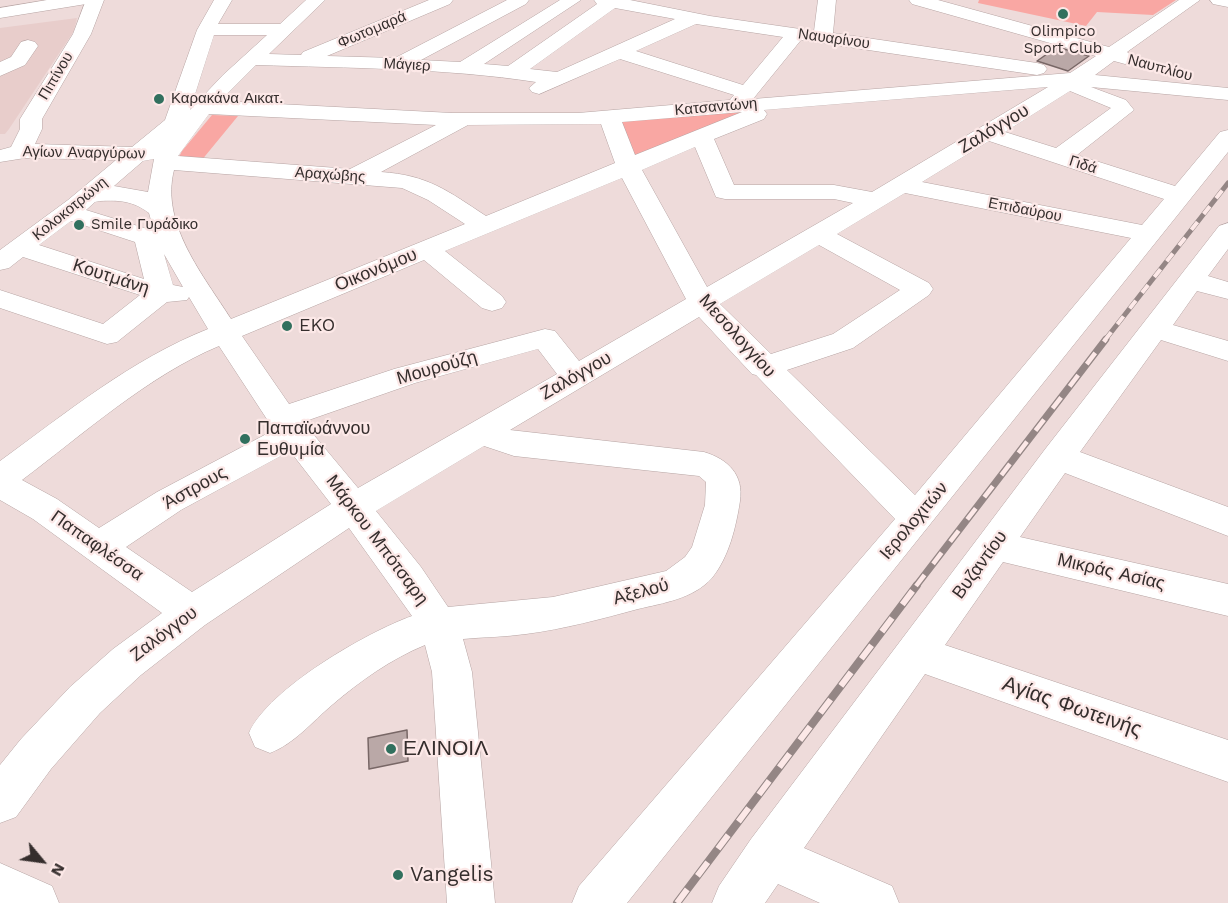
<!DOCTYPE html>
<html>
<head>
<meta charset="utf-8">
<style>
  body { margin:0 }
  #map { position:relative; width:1228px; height:903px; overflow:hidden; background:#eedbda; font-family:"Work Sans",sans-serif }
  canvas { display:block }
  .north { position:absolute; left:12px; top:831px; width:60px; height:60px; -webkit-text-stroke:4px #fce8e7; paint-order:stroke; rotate:119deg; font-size:16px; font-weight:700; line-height:24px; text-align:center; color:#352e2d }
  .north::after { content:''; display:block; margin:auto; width:21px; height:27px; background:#352e2d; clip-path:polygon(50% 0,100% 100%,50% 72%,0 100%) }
</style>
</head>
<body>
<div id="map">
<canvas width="1228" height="903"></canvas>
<div class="north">N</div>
</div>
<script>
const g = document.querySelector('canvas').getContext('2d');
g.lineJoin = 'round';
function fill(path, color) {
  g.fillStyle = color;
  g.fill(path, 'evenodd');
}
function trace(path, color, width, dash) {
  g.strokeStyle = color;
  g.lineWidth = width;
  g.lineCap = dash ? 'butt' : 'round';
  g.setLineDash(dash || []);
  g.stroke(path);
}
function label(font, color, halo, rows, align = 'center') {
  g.font = font + ' "Work Sans",sans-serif';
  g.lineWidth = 4.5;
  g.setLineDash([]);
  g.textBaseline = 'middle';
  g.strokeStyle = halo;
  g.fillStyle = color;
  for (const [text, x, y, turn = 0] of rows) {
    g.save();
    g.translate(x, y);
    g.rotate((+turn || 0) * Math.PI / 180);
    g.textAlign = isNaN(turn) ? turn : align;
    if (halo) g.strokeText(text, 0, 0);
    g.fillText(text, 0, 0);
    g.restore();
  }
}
fill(new Path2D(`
  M 77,18 L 74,31 L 9,129 L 5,134 L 0,134 L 0,28 Z`), '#e8cdcb');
fill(new Path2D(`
  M 979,0 L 1176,0 L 1153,15 L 1097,12 L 1086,26 L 978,3 Z
  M 738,110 L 741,114 L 633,157 L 618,121 Z
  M 212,115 L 238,116 L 201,161 L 178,159 L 182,151 Z`), '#f9a7a3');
const building = new Path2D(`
  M 1057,47 L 1089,56 L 1068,71 L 1037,61 Z
  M 407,730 L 408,761 L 369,769 L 368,738 Z`);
fill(building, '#baa8a7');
trace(building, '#786766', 1.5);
const minor = new Path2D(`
  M 86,0 L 104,0 L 91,34 L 42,119 L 42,129 L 35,144 L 132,147 L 165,120 L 197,30 L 214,0 L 232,0 L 218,24 L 280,24 L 306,0 L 325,0 L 269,54 L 301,55 L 303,52 L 429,0 L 453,0 L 450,4 L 327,56 L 395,58 L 507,0 L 529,0 L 526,4 L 421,60 L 460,62 L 560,0 L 581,0 L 484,64 L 508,66 L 597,4 L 594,0 L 630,0 L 710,16 L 814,31 L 818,0 L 836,0 L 833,33 L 1037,63 L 1044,65 L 1047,69 L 1044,73 L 1037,75 L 801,40 L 753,99 L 1070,73 L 1096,56 L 912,4 L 909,0 L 938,0 L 1109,47 L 1179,0 L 1200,0 L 1127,52 L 1135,58 L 1132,62 L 1125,64 L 1114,61 L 1095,75 L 1228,88 L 1228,100 L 1091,87 L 1126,100 L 1134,110 L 1077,155 L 1175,186 L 1220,132 L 1228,130 L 1228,152 L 627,903 L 572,903 L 579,886 L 895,519 L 756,375 L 752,374 L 699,317 L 510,430 L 704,452 C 728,459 744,475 740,501 C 736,527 729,557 712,578 C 693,599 663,603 638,609 C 601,619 564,629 526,634 C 505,637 484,637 463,639 L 472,672 L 495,903 L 447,903 L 432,672 L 425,645 C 391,659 360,681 332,705 C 312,722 294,744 270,753 L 255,747 L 249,733 C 268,689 367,632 412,616 L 349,528 L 205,625 L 141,675 L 100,713 L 51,769 L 16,817 L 0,823 L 0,765 L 21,739 L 70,687 L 113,649 L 162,613 L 33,519 L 0,500 L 0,461 C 66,413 132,359 208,329 L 189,297 L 187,300 L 167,302 L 117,342 L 107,344 L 0,308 L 0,290 L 103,324 L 140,295 L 23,257 L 9,268 L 0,270 L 0,250 L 68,200 L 116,160 L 25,158 L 0,162 L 0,150 L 11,147 L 20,129 L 20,119 L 73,34 ZM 615,8 L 675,19 L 557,72 L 530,69 ZM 696,24 L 783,37 L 743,85 L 636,51 ZM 214,35 L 267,35 L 223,75 L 190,110 ZM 620,59 L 734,95 L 730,100 L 578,113 L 452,113 L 220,101 L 256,65 C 349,68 444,68 536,82 L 529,88 L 532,92 L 539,94 ZM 1048,87 L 872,192 L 834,185 L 734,185 L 714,139 L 764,119 L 767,114 L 764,110 ZM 1070,91 L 1111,108 L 1056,148 L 1005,132 ZM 742,112 L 635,155 L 622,122 ZM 209,114 L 436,125 L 350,169 L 178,156 ZM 601,124 L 615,163 L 486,216 C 448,191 428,175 381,172 L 468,125 ZM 989,141 L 1164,199 L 1142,225 L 922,182 ZM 695,147 L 716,197 L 725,199 L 834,199 L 853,203 L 707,287 L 642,170 ZM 154,159 L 148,192 L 114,186 L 143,161 ZM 174,170 L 402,188 L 428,200 L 465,224 L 231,319 C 204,276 160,224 174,170 ZM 622,178 L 686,299 L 579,361 L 555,331 L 545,329 L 394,369 L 289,404 L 242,336 L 424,260 L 482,308 L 492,311 L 502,308 L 506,302 L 502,296 L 445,251 ZM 905,193 L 1131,238 L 915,495 L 787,370 L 853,348 L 929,295 L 933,289 L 929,283 L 837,234 ZM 100,201 C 120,200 133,201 149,213 L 154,231 L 86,210 L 95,202 ZM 71,221 L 135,242 L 144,279 L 39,245 ZM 819,245 L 900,290 L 833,334 L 771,354 L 720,304 ZM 164,254 L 183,287 L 173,285 ZM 219,346 L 274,430 L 157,492 L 99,528 L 57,499 L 22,480 C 82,435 149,375 219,346 ZM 538,349 L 557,374 L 358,488 L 303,422 L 415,383 ZM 484,446 L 514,456 L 699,476 L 706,482 L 705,505 L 692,547 L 685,557 L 666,571 L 553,597 L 448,607 L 421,567 L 376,511 ZM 290,451 L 331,504 L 192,592 L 126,547 L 181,510 Z
  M 1210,0 L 1228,0 L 1228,7 L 1213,4 Z
  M 28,40 L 35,42 L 38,46 L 25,65 L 0,76 L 0,62 L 11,57 L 21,42 Z
  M 1228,223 L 1228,249 L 1208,276 L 1228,282 L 1228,299 L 1197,291 L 1173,325 L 1228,341 L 1228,361 L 1161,340 L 1080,452 L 1228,507 L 1228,536 L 1065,473 L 1020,537 L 1228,584 L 1228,616 L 1003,562 L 945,645 L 1228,740 L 1228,782 L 925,674 L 804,848 L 892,886 L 899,903 L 820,903 L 778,884 L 765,903 L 712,903 L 719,886 L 751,839 L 1046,448 L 1219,226 Z
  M 0,863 L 52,886 L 59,903 L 0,903 Z`);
const major = new Path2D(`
  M 47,0 L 89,0 L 86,4 L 80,5 L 0,18 L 0,8 Z`);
trace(minor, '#b6a4a3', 1);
trace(major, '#b6a4a3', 1);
fill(minor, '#fff');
fill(major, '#fff');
const railFar2 = new Path2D(`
  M 1105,340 L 1228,183`);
const railFar1 = new Path2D(`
  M 916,586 L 1106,339`);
const rail = new Path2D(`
  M 677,903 L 917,585`);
trace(railFar2, '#948685', 5);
trace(railFar1, '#948685', 7);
trace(rail, '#948685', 8);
trace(railFar2, '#fce8e7', 4, [10]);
trace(railFar1, '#fce8e7', 4.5, [14]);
trace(rail, '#fce8e7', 6, [17]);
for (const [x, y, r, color] of [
  [1063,14,6,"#31705e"],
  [159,99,6,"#31705e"],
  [79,225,6,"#31705e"],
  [287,326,6,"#31705e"],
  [245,439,6,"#31705e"],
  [391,749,6,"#31705e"],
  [398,875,6,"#31705e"]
]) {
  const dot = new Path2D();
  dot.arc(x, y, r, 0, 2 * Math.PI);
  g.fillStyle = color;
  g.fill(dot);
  trace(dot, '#fce8e7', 2);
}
label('15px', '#352e2d', '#fce8e7', [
  ["Φωτομαρά",372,30,-23],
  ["Ναυαρίνου",834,39,8],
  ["Μάγιερ",407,65,3],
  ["Ναυπλίου",1160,68,15],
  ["Πιπίνου",56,76,-59],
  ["Κατσαντώνη",716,107,-5],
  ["Αγίων Αναργύρων",84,153,1],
  ["Γιδά",1083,165,18],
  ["Αραχώβης",330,175,4],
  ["Κολοκοτρώνη",70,209,-39],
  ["Επιδαύρου",1025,210,11]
]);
label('15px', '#352e2d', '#fce8e7', [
  ["Olimpico",1063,32,"center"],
  ["Sport Club",1063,49,"center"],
  ["Καρακάνα Αικατ.",171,99],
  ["Smile Γυράδικο",91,225]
], 'left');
label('18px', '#352e2d', '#fce8e7', [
  ["Ζαλόγγου",994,129,-31],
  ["Οικονόμου",376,270,-22],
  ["Κουτμάνη",111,277,18],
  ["Μεσολογγίου",737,336,48],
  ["Μουρούζη",437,368,-16],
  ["Ζαλόγγου",576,376,-30],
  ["Άστρους",195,488,-29],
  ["Ιερολοχιτών",914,521,-50],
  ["Μάρκου Μπότσαρη",377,540,53],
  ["Παπαφλέσσα",97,546,35],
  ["Βυζαντίου",980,565,-54],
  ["Μικράς Ασίας",1111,572,13],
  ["Αξελού",641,592,-15],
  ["Ζαλόγγου",164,634,-37]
]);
label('18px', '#352e2d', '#fce8e7', [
  ["EKO",299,326],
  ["Παπαϊωάννου",257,429],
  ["Ευθυμία",257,450]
], 'left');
label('21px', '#352e2d', '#fce8e7', [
  ["Αγίας Φωτεινής",1072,707,19]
]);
label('21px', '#352e2d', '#fce8e7', [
  ["ΕΛΙΝΟΙΛ",403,749],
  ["Vangelis",410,875]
], 'left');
</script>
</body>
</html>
